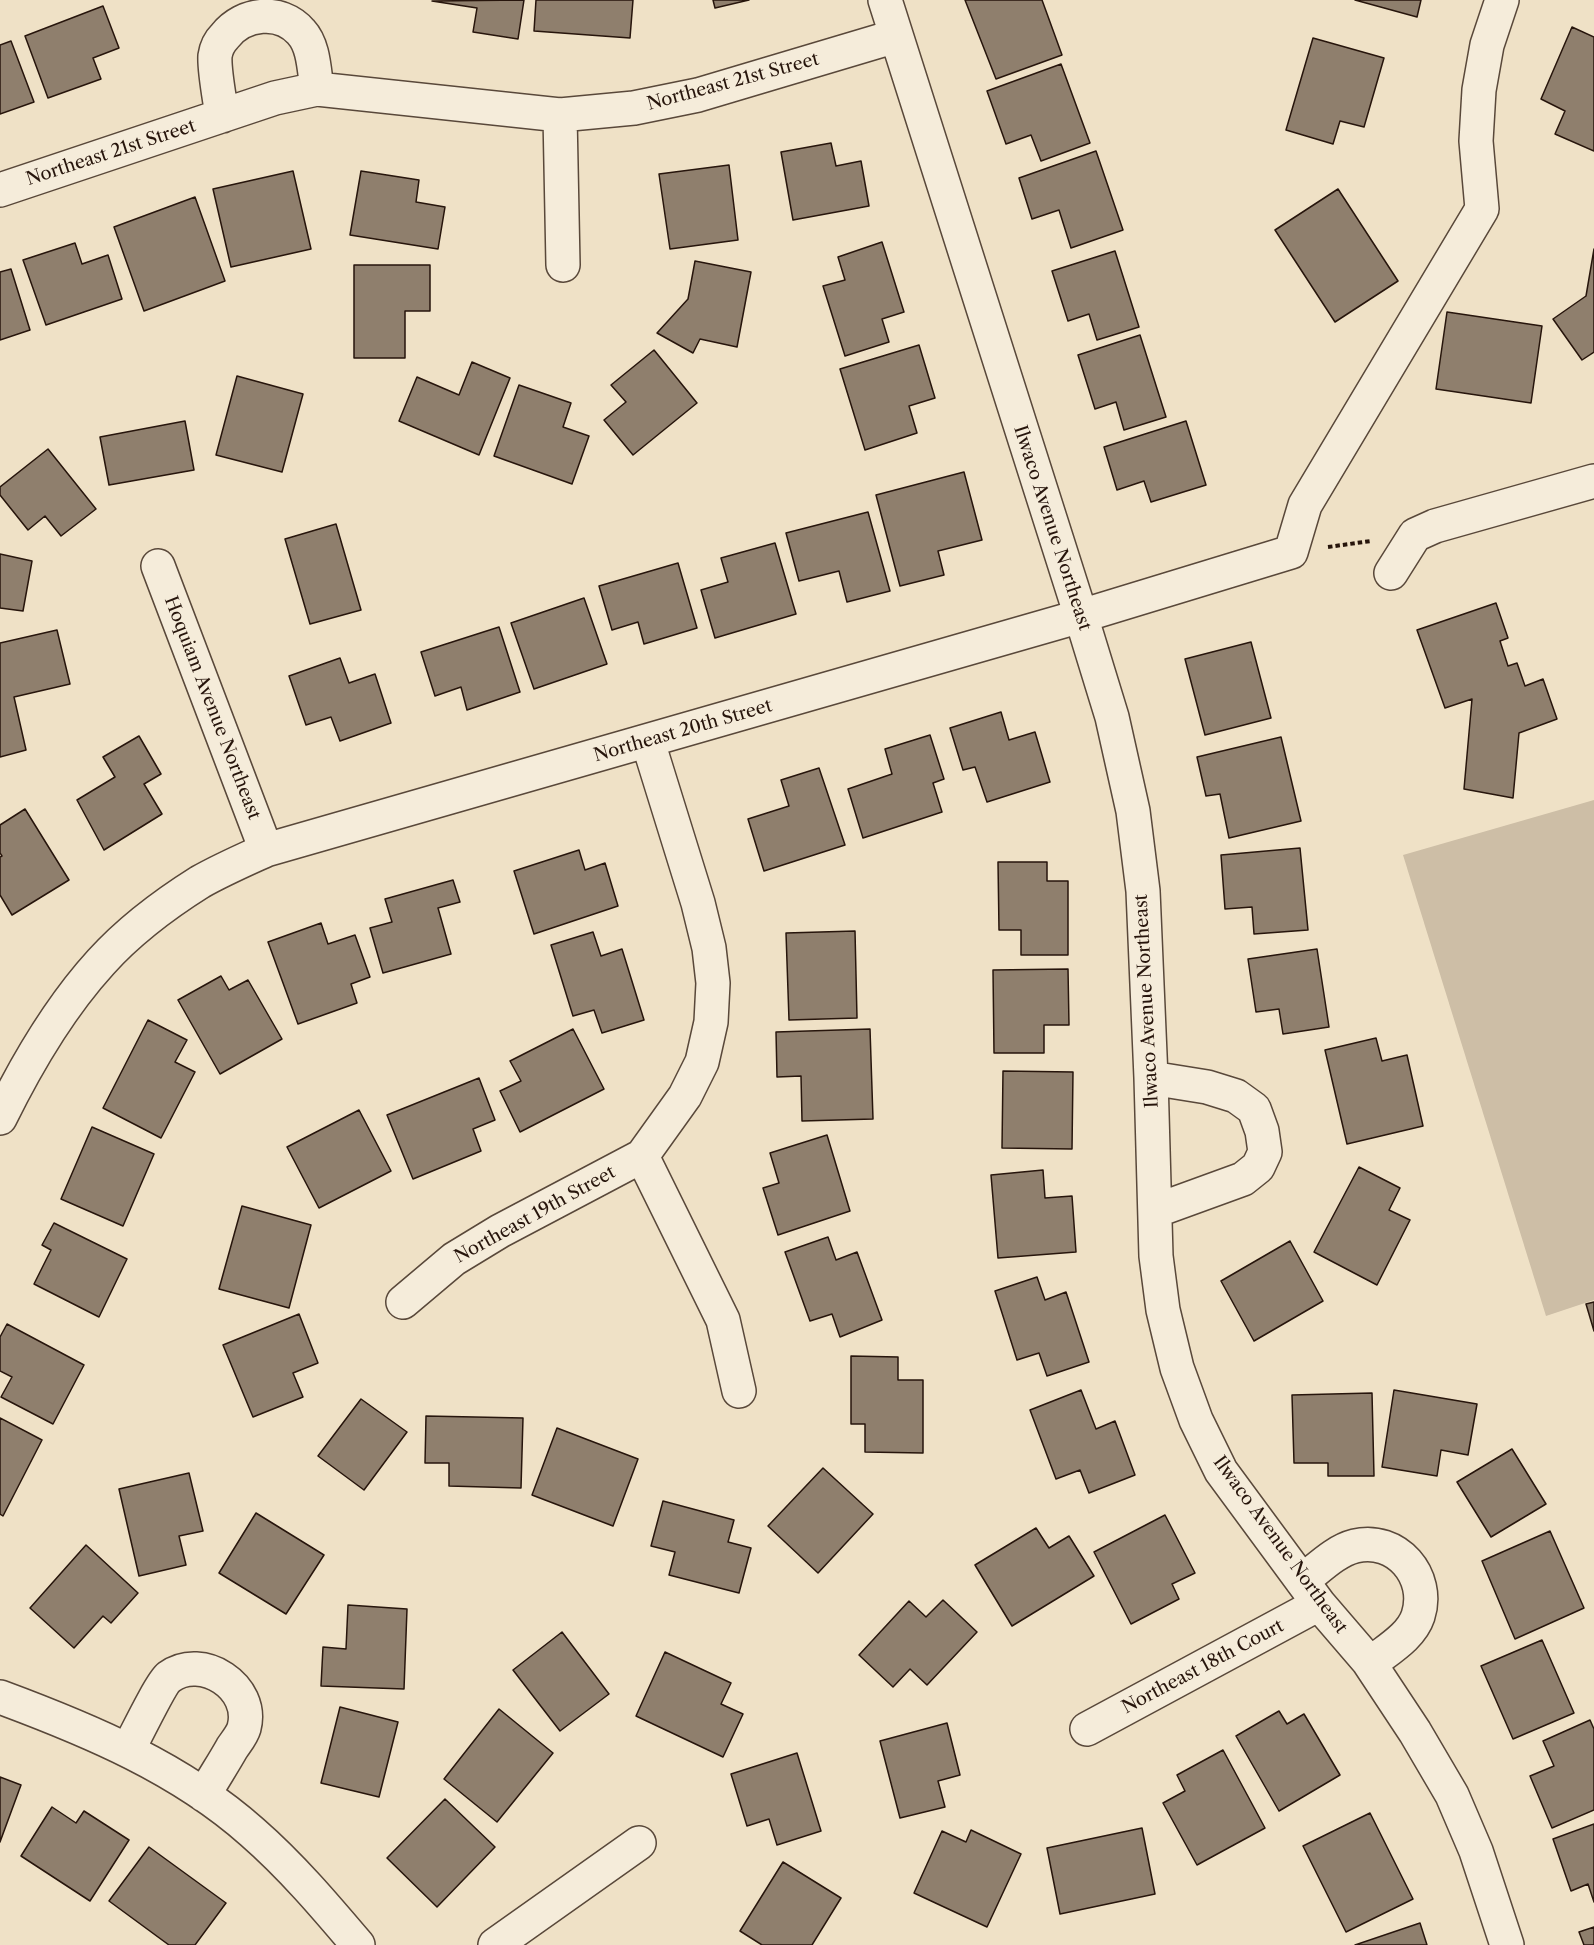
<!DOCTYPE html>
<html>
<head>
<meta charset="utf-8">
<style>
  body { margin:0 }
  canvas { display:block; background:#efe1c6 }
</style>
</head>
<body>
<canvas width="1594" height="1945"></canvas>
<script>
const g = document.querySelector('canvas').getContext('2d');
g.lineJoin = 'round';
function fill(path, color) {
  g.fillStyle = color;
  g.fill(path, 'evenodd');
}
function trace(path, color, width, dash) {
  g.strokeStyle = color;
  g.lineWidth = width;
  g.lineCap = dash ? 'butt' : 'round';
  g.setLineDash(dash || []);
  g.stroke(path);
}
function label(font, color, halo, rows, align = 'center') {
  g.font = font + ' "Libre Caslon Text",serif';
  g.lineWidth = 6;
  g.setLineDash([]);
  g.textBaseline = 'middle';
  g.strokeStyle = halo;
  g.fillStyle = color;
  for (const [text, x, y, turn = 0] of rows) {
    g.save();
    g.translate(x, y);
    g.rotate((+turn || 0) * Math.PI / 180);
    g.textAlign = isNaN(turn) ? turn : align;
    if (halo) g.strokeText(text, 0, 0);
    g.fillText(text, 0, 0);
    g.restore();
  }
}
fill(new Path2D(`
  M 1594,800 L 1594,1300 L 1546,1316 L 1403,855 Z`), '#cdbea6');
const building = new Path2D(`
  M 524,0 L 518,39 L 473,32 L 477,8 L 432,1 Z
  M 536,0 L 633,0 L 630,38 L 534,31 Z
  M 713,0 L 749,0 L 715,8 Z
  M 965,0 L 1042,0 L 1062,55 L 996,79 Z
  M 1355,0 L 1421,0 L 1417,17 Z
  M 103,6 L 119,48 L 93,58 L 101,79 L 48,98 L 25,36 Z
  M 1572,27 L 1594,37 L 1594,151 L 1555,134 L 1565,111 L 1541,99 Z
  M 1313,38 L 1384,58 L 1364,127 L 1340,121 L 1333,144 L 1286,130 Z
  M 11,41 L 34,102 L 0,114 L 0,45 Z
  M 1061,64 L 1090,143 L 1041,161 L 1031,135 L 1006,144 L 987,91 Z
  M 831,143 L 836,166 L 861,161 L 869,206 L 793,220 L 781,152 Z
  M 1096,151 L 1123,230 L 1071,248 L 1059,210 L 1032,219 L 1019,178 Z
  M 729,165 L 738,240 L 670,249 L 659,174 Z
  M 293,171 L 311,249 L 231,267 L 213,189 Z
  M 361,171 L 419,180 L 416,202 L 445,207 L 438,249 L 350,235 Z
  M 1338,189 L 1398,281 L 1335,322 L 1275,230 Z
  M 195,197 L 225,281 L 144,311 L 114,227 Z
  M 882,242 L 904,312 L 882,319 L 889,342 L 845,356 L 823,286 L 845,280 L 838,257 Z
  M 75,243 L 82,264 L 108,255 L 122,299 L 46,325 L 23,260 Z
  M 1594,249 L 1594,352 L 1582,360 L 1553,319 L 1586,296 Z
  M 1115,251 L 1139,327 L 1097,340 L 1089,314 L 1068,321 L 1052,271 Z
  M 695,261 L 751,272 L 737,347 L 700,339 L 693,353 L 657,333 L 688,299 Z
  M 354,265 L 430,265 L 430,311 L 405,311 L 405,358 L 354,358 Z
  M 11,269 L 30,330 L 0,340 L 0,272 Z
  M 1447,312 L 1542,326 L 1531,403 L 1436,389 Z
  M 1140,335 L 1166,417 L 1124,430 L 1116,402 L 1095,409 L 1078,355 Z
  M 919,345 L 935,398 L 909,406 L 917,433 L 865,450 L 840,369 Z
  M 654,350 L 697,403 L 633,455 L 604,420 L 626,402 L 611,385 Z
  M 472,362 L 510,378 L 479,455 L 399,421 L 417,377 L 459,395 Z
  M 237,376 L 303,394 L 282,472 L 216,455 Z
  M 519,385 L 571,403 L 563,427 L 589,436 L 572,484 L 494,456 Z
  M 185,421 L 194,470 L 109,485 L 100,437 Z
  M 1186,421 L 1206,485 L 1151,502 L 1144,481 L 1117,490 L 1104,447 Z
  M 48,449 L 96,509 L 61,536 L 45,516 L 28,530 L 0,495 L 0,487 Z
  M 964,472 L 982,540 L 938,551 L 944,575 L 900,586 L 876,495 Z
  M 868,512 L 890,591 L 847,602 L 839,571 L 799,581 L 786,533 Z
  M 336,524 L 361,610 L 310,624 L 285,539 Z
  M 775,543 L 796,614 L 715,638 L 701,590 L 728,582 L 721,558 Z
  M 0,554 L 32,561 L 23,611 L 0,608 Z
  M 678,563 L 697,628 L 644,644 L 638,622 L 612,630 L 599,586 Z
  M 584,598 L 607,664 L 534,689 L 511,623 Z
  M 1496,603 L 1508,638 L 1500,641 L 1508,666 L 1517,663 L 1525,686 L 1543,679 L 1557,719 L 1519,733 L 1513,798 L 1464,789 L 1472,699 L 1445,708 L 1417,630 Z
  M 499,627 L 520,692 L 467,710 L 461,687 L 435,696 L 421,652 Z
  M 57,630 L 70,684 L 14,697 L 26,750 L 0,757 L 0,643 Z
  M 1251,642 L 1271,718 L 1205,735 L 1185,659 Z
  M 340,658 L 349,683 L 375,674 L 391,723 L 340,741 L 331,717 L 306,725 L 289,676 Z
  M 1001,712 L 1009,740 L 1035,732 L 1050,782 L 987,802 L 975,767 L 963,770 L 950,728 Z
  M 930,735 L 944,779 L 933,783 L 942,812 L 863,838 L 848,789 L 892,774 L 885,749 Z
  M 139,736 L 161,774 L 144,784 L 162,814 L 104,850 L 77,800 L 115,777 L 103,757 Z
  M 1281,737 L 1301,821 L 1229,838 L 1220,794 L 1206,796 L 1197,757 Z
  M 819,768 L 845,845 L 764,871 L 748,819 L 789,806 L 781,780 Z
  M 25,809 L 69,880 L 12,915 L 0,895 L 0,857 L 2,856 L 0,853 L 0,825 Z
  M 1300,848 L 1308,930 L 1254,934 L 1252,907 L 1225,909 L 1221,855 Z
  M 579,850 L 585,870 L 605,863 L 618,906 L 534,934 L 514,871 Z
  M 998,862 L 1047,862 L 1047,881 L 1068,881 L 1068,955 L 1021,955 L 1021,930 L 999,930 Z
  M 453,880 L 460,902 L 438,908 L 451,954 L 383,973 L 370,928 L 392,922 L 385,899 Z
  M 321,923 L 328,944 L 355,935 L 370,977 L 351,984 L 357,1003 L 298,1024 L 268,942 Z
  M 855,931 L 857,1018 L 789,1020 L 786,933 Z
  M 593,932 L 601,956 L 622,949 L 644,1020 L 602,1033 L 594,1010 L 573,1016 L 551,945 Z
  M 1317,949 L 1329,1027 L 1283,1034 L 1279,1009 L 1256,1012 L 1248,959 Z
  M 1068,969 L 1069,1025 L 1044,1025 L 1044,1053 L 994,1053 L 993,970 Z
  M 221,976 L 229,990 L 248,980 L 282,1039 L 220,1074 L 178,1000 Z
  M 148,1020 L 187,1040 L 175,1062 L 195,1072 L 161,1138 L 103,1108 Z
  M 573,1029 L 604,1089 L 520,1132 L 500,1091 L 521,1081 L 510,1061 Z
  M 870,1029 L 873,1119 L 802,1121 L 801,1076 L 777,1077 L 776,1032 Z
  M 1376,1038 L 1382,1061 L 1407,1055 L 1423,1126 L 1347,1144 L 1325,1050 Z
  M 1003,1071 L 1073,1072 L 1072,1149 L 1002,1148 Z
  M 479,1078 L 495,1120 L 473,1129 L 481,1151 L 413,1179 L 387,1115 Z
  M 359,1110 L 391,1171 L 319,1208 L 287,1147 Z
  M 92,1127 L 154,1154 L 123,1226 L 61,1199 Z
  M 827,1135 L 850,1211 L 778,1235 L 763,1188 L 779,1183 L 770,1153 Z
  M 1359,1167 L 1400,1188 L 1389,1210 L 1410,1220 L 1377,1285 L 1314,1252 Z
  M 1043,1170 L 1045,1198 L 1072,1196 L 1076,1252 L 998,1258 L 991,1175 Z
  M 242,1206 L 311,1225 L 289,1308 L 219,1289 Z
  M 54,1223 L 127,1259 L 99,1317 L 34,1284 L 51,1250 L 42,1245 Z
  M 828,1237 L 836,1260 L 857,1252 L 882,1320 L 840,1337 L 832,1314 L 810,1321 L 785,1252 Z
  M 1290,1241 L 1323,1301 L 1254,1341 L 1221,1281 Z
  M 1037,1277 L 1045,1300 L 1066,1292 L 1089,1362 L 1047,1376 L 1039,1353 L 1017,1360 L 995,1291 Z
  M 1594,1302 L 1594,1331 L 1586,1304 Z
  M 299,1314 L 318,1363 L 293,1373 L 303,1397 L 253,1417 L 223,1345 Z
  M 7,1324 L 84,1365 L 53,1424 L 1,1397 L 12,1377 L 0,1371 L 0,1337 Z
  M 851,1356 L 898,1357 L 898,1380 L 923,1380 L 923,1453 L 865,1452 L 865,1424 L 851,1424 Z
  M 1081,1390 L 1096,1429 L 1115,1421 L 1135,1475 L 1089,1493 L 1080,1470 L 1056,1479 L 1030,1410 Z
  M 1394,1390 L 1477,1404 L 1468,1455 L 1441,1450 L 1437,1476 L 1382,1467 Z
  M 1372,1393 L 1374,1476 L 1328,1476 L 1328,1463 L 1294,1463 L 1292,1395 Z
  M 361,1399 L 407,1432 L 364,1490 L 318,1456 Z
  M 426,1416 L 523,1418 L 521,1488 L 449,1486 L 449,1463 L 425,1463 Z
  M 0,1418 L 42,1440 L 3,1516 L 0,1514 Z
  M 557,1428 L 638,1459 L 613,1526 L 532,1495 Z
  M 1512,1449 L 1546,1504 L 1491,1537 L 1457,1482 Z
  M 823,1468 L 873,1514 L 818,1573 L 768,1526 Z
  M 189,1473 L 203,1531 L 179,1536 L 186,1565 L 139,1576 L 119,1489 Z
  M 663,1501 L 734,1520 L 728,1542 L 751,1548 L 739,1593 L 669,1575 L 675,1552 L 651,1546 Z
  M 256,1513 L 324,1555 L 286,1614 L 219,1573 Z
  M 1165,1515 L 1195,1573 L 1172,1584 L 1179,1599 L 1131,1624 L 1094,1552 Z
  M 1036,1528 L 1049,1548 L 1069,1536 L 1094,1576 L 1012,1626 L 975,1565 Z
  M 1550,1531 L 1584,1608 L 1515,1639 L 1482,1561 Z
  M 86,1545 L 138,1593 L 111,1623 L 103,1616 L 74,1648 L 30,1608 Z
  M 943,1600 L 977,1632 L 927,1685 L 910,1669 L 893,1687 L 859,1655 L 909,1601 L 926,1617 Z
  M 348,1605 L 407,1609 L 404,1689 L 321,1686 L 323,1647 L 346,1649 Z
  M 562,1632 L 609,1694 L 560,1731 L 513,1670 Z
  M 1542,1640 L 1574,1713 L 1513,1739 L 1481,1666 Z
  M 665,1652 L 731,1683 L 721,1704 L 743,1714 L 723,1757 L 636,1716 Z
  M 340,1707 L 398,1722 L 379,1797 L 321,1783 Z
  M 499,1709 L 553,1753 L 497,1822 L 444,1779 Z
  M 1279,1711 L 1287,1724 L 1304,1714 L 1340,1775 L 1279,1811 L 1236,1736 Z
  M 1590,1720 L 1594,1729 L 1594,1810 L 1552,1828 L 1530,1776 L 1554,1766 L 1543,1741 Z
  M 947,1723 L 960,1775 L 938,1781 L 945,1807 L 900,1818 L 880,1741 Z
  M 1223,1750 L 1265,1828 L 1197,1865 L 1163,1803 L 1185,1791 L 1177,1775 Z
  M 797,1753 L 821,1831 L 777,1845 L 769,1819 L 747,1826 L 731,1774 Z
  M 0,1777 L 21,1785 L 0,1842 Z
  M 445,1799 L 495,1847 L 437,1907 L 387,1858 Z
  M 52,1807 L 76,1823 L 84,1811 L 129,1840 L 90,1901 L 21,1856 Z
  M 1370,1813 L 1413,1899 L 1346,1932 L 1303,1846 Z
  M 1594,1824 L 1594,1902 L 1588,1884 L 1571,1891 L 1553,1839 Z
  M 1142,1828 L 1155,1894 L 1060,1914 L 1047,1848 Z
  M 971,1830 L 1021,1854 L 987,1927 L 914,1893 L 942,1831 L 966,1842 Z
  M 149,1847 L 226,1903 L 195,1945 L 169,1945 L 109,1901 Z
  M 783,1862 L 841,1898 L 812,1945 L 762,1945 L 740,1931 Z
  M 1420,1923 L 1427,1945 L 1355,1945 Z
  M 1594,1927 L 1594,1945 L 1584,1945 L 1579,1932 Z`);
fill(building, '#8f7f6d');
trace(building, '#27150c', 1.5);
const minor = new Path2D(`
  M 885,0 L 1081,616 L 1112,717 L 1133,811 L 1143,891 L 1151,1078 L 1156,1256 L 1163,1310 L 1177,1368 L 1196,1420 L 1221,1471 L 1319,1604 L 1368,1661 L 1415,1732 L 1452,1795 L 1476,1851 L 1507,1945
  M 560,115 L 563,265
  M 222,116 C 220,100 214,71 215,56 C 216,49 220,41 225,36 C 243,13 280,8 301,32 C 314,46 314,70 317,89
  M 0,190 L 275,98 L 317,89 L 560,115 L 634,108 L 698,95 L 896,36
  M 158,566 L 266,850
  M 1391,573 L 1415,535 L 1435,526 L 1594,481
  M 648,742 L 698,903 L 709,948 L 713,983 L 711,1022 L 702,1062 L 685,1096 L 642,1156 L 723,1320 L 739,1391
  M 1151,1078 L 1207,1087 L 1236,1096 L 1254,1109 L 1262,1131 L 1265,1152 L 1258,1167 L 1243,1179 L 1155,1211
  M 0,1118 C 27,1063 59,1008 101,962 C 129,931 165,904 200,882 C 221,870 244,860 266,850 L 1081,616 L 1291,552 L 1305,505 L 1482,209 L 1476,141 L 1479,90 L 1487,45 L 1502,0
  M 403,1302 L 454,1259 L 500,1231 L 642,1156
  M 1302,1581 C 1318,1569 1335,1551 1355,1546 C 1396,1536 1431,1576 1418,1616 C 1411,1637 1387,1650 1370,1664
  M 0,1697 C 89,1730 180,1768 252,1832 C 291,1866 325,1906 358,1945
  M 1087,1729 L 1319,1604
  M 128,1750 C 135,1737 161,1683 169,1677 C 202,1653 255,1687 244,1728 C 242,1735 236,1742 232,1748 C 223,1764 213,1779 204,1795
  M 495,1945 L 639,1843`);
trace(minor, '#59483a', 36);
trace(new Path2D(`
  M 1328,547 L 1371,541`), '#27150c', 4, [4.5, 3]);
trace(minor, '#f5ecda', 33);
label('18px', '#27150c', '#f5ecda', [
  ["Northeast 21st Street",733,82,-15],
  ["Northeast 21st Street",111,153,-18],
  ["Ilwaco Avenue Northeast",1052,528,72],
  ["Hoquiam Avenue Northeast",212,708,69],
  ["Northeast 20th Street",683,731,-16],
  ["Ilwaco Avenue Northeast",1147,1001,-93],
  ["Northeast 19th Street",535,1215,-29],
  ["Ilwaco Avenue Northeast",1280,1545,54],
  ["Northeast 18th Court",1203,1667,-28]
]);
</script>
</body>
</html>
